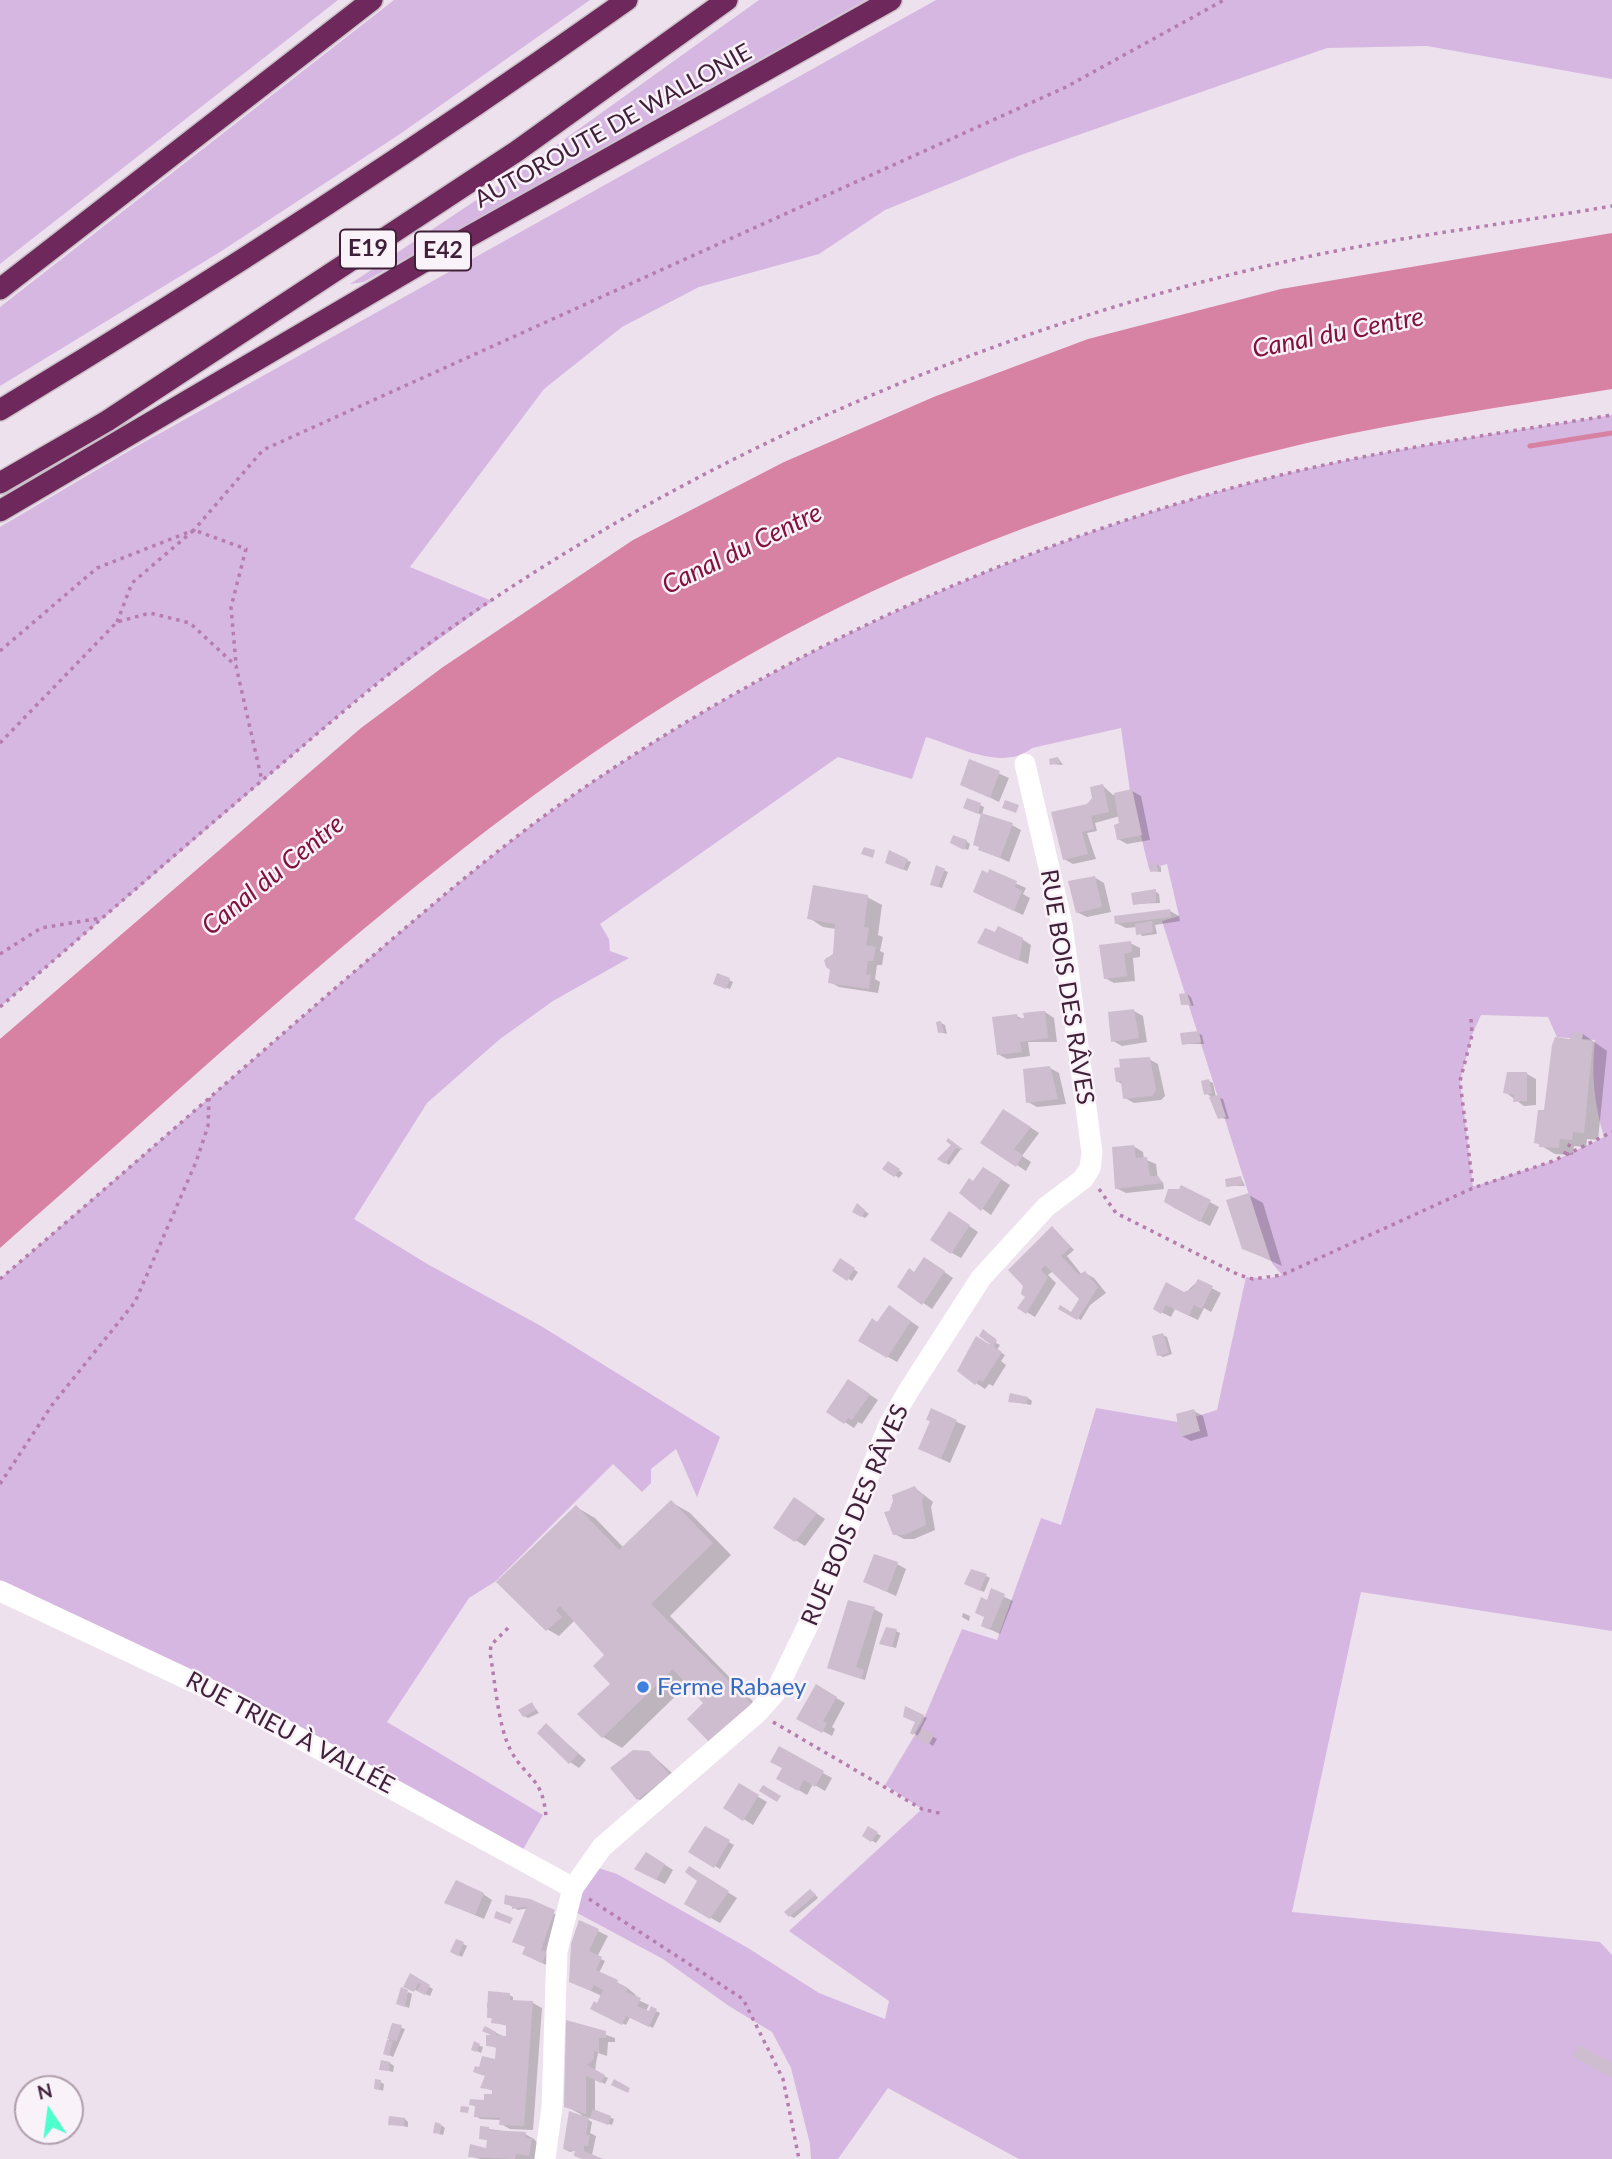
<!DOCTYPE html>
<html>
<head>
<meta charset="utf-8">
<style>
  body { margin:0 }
  #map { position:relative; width:1612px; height:2159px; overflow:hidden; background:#ede1ed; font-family:Lato,sans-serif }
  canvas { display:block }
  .north { position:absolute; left:14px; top:2075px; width:70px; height:70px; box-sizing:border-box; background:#f9f2f9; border:2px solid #af9eac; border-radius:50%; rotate:347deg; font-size:19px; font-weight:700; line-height:28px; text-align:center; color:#401f39 }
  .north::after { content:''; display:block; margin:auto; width:24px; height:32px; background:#4dffcc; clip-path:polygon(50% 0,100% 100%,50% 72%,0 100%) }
</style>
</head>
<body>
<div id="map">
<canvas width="1612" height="2159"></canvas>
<div class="north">N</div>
</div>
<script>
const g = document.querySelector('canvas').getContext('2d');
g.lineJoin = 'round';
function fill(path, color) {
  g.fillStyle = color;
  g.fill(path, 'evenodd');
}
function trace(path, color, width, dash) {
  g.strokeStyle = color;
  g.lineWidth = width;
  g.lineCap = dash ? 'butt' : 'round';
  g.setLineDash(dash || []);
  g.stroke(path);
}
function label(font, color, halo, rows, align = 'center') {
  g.font = font + ' Lato,sans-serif';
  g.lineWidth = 5;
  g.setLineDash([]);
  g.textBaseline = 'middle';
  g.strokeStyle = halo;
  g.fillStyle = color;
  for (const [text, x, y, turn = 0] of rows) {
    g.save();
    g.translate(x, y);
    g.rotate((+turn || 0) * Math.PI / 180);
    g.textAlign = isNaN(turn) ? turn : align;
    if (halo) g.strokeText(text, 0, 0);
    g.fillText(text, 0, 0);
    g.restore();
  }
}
fill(new Path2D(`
  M 0,0 L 338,0 L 0,264 Z
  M 394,0 L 590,0 L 400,134 L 220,252 L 0,386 L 0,307 Z
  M 759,0 L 866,0 L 364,282 L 350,284 L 523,169 Z
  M 936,0 L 1612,0 L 1612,79 L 1427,46 L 1327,48 L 1018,156 L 885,210 L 819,254 L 699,287 L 622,327 L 544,389 L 410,567 L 492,601 L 371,688 L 0,1007 L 0,527 L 139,445 Z
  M 1612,415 L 1612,1631 L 1361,1592 L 1292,1912 L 1600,1942 L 1612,1955 L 1612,2159 L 1019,2159 L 888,2088 L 838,2159 L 811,2159 L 810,2144 L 791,2068 L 772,2032 L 729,2006 L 663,1959 L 568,1908 L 589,1865 L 617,1874 L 748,1948 L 819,1993 L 885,2019 L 889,2001 L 789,1931 L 922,1809 L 885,1785 L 922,1723 L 962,1629 L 997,1640 L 1041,1518 L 1061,1525 L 1096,1408 L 1178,1422 L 1217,1410 L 1246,1277 L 1266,1279 L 1282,1275 L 1272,1263 L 1249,1195 L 1162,921 L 1179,916 L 1167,864 L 1149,869 L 1130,791 L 1121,728 L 1032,748 C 1003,772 957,746 926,737 L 912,779 L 838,757 L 600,924 L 609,939 L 610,951 L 629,958 L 553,1001 L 500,1039 L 427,1103 L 354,1219 L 429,1265 L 541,1326 L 720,1437 L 697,1497 L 676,1449 L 651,1469 L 651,1483 L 642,1492 L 613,1464 L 496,1581 L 469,1598 L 387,1722 L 543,1815 L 518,1858 L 0,1591 L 0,1279 C 109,1185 218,1090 326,996 C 413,921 501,843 597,779 C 800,643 1026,542 1261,480 C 1377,450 1495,434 1612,415 ZM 1481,1015 L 1548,1017 L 1557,1037 L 1595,1040 C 1591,1075 1594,1103 1604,1137 L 1556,1160 L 1473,1187 L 1460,1081 L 1472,1035 Z`), '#d6b7e1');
fill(new Path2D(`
  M 1612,233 L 1612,389 C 1510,406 1408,420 1307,443 C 1143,481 964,543 814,620 C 507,777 258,1023 0,1248 L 0,1039 L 361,728 L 443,667 L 633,540 L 784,462 L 936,396 L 1088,339 L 1281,289 Z`), '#d882a3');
fill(new Path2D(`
  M 1058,758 L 1063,765 L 1051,764 Z
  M 970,761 L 1009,778 L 999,802 L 962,784 Z
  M 1103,786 L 1113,795 L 1132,791 L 1141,796 L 1150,840 L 1127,844 L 1118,839 L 1120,816 L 1095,823 L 1097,831 L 1087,833 L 1096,859 L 1073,864 L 1064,859 L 1088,805 Z
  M 980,805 L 984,807 L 982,815 L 969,810 Z
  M 1012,825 L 1021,830 L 1009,862 L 980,849 Z
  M 966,841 L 970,844 L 968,850 L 956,845 Z
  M 890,853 L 911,862 L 907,871 L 891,864 Z
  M 1157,865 L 1161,867 L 1161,872 L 1152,871 Z
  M 937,867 L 948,872 L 942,888 L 932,885 Z
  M 990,872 L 1026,888 L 1023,894 L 1030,898 L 1023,915 L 984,897 Z
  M 1094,877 L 1104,883 L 1111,912 L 1087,917 L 1077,912 Z
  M 1155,891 L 1159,894 L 1160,903 L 1134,904 Z
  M 867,897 L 882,905 L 878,935 L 883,937 L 880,951 L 884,953 L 882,965 L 877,965 L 875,979 L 880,982 L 878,993 L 839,987 L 830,982 L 832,969 L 826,964 L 826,958 L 834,957 L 836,929 L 823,927 L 809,918 Z
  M 1170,911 L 1179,916 L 1180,921 L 1155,925 L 1157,934 L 1142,936 L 1137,927 L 1126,928 L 1116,923 Z
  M 1022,939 L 1031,945 L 1028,964 L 999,952 Z
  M 1130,943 L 1140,948 L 1140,957 L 1133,958 L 1135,981 L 1114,983 L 1105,978 Z
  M 729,980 L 733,982 L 730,989 L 719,985 Z
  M 1187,994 L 1191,997 L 1194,1006 L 1182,1004 Z
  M 1134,1011 L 1143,1016 L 1147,1042 L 1122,1046 L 1113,1041 Z
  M 1045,1012 L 1054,1018 L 1057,1042 L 1028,1042 L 1030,1056 L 1007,1059 L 998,1054 L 1017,1016 L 1023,1019 Z
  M 941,1023 L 945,1025 L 947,1034 L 939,1032 Z
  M 1198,1033 L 1202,1035 L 1204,1044 L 1183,1044 Z
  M 1583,1034 L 1607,1051 L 1598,1140 L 1587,1139 L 1586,1147 L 1574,1146 L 1573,1155 L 1555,1154 L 1535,1142 L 1571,1041 Z
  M 1149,1059 L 1158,1064 L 1165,1096 L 1161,1100 L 1134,1103 L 1125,1098 L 1123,1085 L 1117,1081 Z
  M 1050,1068 L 1059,1073 L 1066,1104 L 1037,1107 L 1028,1102 Z
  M 1527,1074 L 1536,1079 L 1536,1105 L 1524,1106 L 1505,1092 Z
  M 1209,1081 L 1213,1083 L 1216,1097 L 1223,1099 L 1229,1119 L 1220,1118 L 1210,1096 L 1206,1093 Z
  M 1013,1116 L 1039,1133 L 1022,1156 L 1031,1162 L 1026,1171 L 983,1143 Z
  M 954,1144 L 961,1149 L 949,1165 L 941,1160 Z
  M 1133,1146 L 1143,1152 L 1144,1159 L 1156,1164 L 1158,1180 L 1163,1182 L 1164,1189 L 1126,1193 L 1116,1188 Z
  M 888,1163 L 903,1173 L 899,1178 L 884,1168 Z
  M 993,1174 L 1010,1185 L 991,1215 L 961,1193 L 974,1183 Z
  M 1241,1178 L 1245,1186 L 1228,1186 Z
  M 1182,1187 L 1219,1207 L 1210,1226 L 1173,1207 L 1174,1205 L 1165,1199 L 1169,1190 L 1180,1191 Z
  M 1249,1195 L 1263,1203 L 1282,1266 L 1243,1248 Z
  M 861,1208 L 869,1214 L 865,1218 L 854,1212 Z
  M 958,1218 L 978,1232 L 961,1258 L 952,1253 Z
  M 1053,1228 L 1074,1250 L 1067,1256 L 1082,1275 L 1085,1273 L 1094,1278 L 1106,1293 L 1090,1305 L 1081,1320 L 1060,1309 L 1072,1314 L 1081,1298 L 1053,1271 L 1048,1275 L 1056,1283 L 1035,1317 L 1020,1308 L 1027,1297 Z
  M 841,1261 L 858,1272 L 852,1281 L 834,1270 Z
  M 934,1265 L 953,1278 L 932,1309 L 899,1286 L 915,1274 Z
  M 1198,1281 L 1221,1293 L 1211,1312 L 1204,1308 L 1198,1320 L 1175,1309 L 1171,1317 L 1155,1309 L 1184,1294 Z
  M 899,1313 L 919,1327 L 897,1362 L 860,1341 L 878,1324 Z
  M 984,1331 L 996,1339 L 994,1342 L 1000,1345 L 997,1350 L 1005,1355 L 1001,1361 L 1006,1365 L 993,1386 L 989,1384 L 985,1389 L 976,1383 L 991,1342 Z
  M 1163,1335 L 1167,1337 L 1172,1354 L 1163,1357 L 1159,1355 Z
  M 858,1387 L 878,1400 L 862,1424 L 858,1422 L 854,1428 L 829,1412 Z
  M 1028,1398 L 1032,1401 L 1031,1405 L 1010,1401 Z
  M 932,1411 L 966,1426 L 950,1463 L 920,1449 L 932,1421 Z
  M 1194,1411 L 1203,1416 L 1208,1436 L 1191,1441 L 1182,1436 Z
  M 915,1488 L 933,1502 L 931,1507 L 935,1530 L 914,1539 L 904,1539 L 895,1534 L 890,1512 Z
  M 671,1502 L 690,1513 L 731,1555 L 670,1616 L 765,1714 L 706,1703 L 688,1684 L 622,1748 L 603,1737 L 613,1684 L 606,1655 L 575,1620 L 559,1636 L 540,1625 L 498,1582 L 576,1507 L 595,1518 L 623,1547 Z
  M 804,1505 L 825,1519 L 805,1546 L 776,1528 Z
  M 897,1564 L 906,1569 L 896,1596 L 865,1582 Z
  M 986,1576 L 990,1578 L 984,1592 L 970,1586 Z
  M 992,1591 L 1013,1601 L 1000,1634 L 983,1626 Z
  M 874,1609 L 883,1614 L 865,1680 L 833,1669 Z
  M 963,1613 L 970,1616 L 969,1621 L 962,1617 Z
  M 896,1631 L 900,1633 L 896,1648 L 885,1645 Z
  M 817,1687 L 845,1703 L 832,1727 L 835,1729 L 832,1736 L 798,1718 Z
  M 532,1704 L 539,1713 L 528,1718 L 524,1716 Z
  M 906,1709 L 927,1718 L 921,1729 L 937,1739 L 933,1746 L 912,1732 L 918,1723 Z
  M 546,1725 L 586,1760 L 579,1768 L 570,1762 Z
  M 779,1749 L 832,1778 L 825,1791 L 813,1784 L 807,1795 L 778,1778 L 784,1768 Z
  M 649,1752 L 673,1774 L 642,1801 L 638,1799 Z
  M 740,1786 L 767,1802 L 753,1825 L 725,1807 Z
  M 869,1828 L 881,1836 L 876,1843 L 864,1836 Z
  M 705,1829 L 734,1845 L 720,1869 L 690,1851 Z
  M 656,1859 L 673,1870 L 665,1884 L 645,1874 Z
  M 689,1868 L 737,1898 L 720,1923 L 686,1904 L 700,1880 Z
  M 814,1893 L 818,1898 L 794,1918 L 790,1916 Z
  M 483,1894 L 492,1900 L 484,1919 L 456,1907 Z
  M 507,1897 L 563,1917 L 551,1967 L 533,1959 L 526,1947 L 529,1908 L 518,1910 L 506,1903 Z
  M 580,1922 L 608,1936 L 597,1957 L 605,1961 L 599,1973 L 626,1987 L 636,1995 L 634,1998 L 649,2005 L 646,2011 L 650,2013 L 652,2009 L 660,2013 L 653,2028 L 630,2017 L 626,2025 L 592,2008 L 598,2005 L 602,1996 L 580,1986 Z
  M 457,1941 L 467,1946 L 462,1957 L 452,1952 Z
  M 411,1976 L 433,1989 L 430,1996 L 405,1986 Z
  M 408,1992 L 412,1994 L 409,2008 L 402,2005 Z
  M 489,1993 L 509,1995 L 513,1997 L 513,2002 L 533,2003 L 542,2008 L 533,2130 L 510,2129 L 501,2124 L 501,2120 L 480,2119 L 476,2116 L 477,2107 L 471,2104 L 486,2102 L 494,2096 L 494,2091 L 482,2087 L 496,2062 L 497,2048 L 487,2045 L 497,2037 L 486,2028 L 507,2038 L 508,2026 L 493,2022 L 487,2007 Z
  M 567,2022 L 615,2038 L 615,2042 L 608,2042 L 607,2056 L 598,2053 L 596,2063 L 595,2072 L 608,2078 L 605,2084 L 595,2079 L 595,2112 L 614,2119 L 612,2125 L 582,2116 L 592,2122 L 590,2133 L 596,2136 L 592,2155 L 599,2159 L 586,2159 L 572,2153 L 577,2154 L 577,2150 L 570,2152 L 564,2149 L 582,2115 L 566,2106 Z
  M 393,2025 L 405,2029 L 393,2057 L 385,2053 Z
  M 475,2044 L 483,2047 L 481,2053 L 473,2049 Z
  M 390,2063 L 394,2066 L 393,2072 L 381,2069 Z
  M 380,2082 L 384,2084 L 383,2091 L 376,2088 Z
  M 405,2119 L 408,2122 L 408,2127 L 390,2124 Z
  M 441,2125 L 445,2128 L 443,2135 L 439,2134 Z
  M 489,2129 L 525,2134 L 534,2139 L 540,2146 L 538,2159 L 480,2159 L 470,2156 L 486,2151 L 489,2141 L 481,2138 Z`), '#0003');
trace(new Path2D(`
  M 1530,446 L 1612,433`), '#d882a3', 5);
fill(new Path2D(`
  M 1058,757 L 1060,763 L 1050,765 L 1049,759 Z
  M 969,759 L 1000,771 L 990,798 L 960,785 Z
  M 1103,784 L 1109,812 L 1091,816 L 1094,829 L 1082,832 L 1088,854 L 1063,860 L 1051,812 L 1087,804 L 1092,798 L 1090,787 Z
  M 1132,789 L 1142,835 L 1117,840 L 1114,825 L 1119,823 L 1114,793 Z
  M 967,798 L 981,803 L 978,814 L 963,808 Z
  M 1005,800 L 1019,805 L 1016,813 L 1002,808 Z
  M 981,813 L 1013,823 L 1000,858 L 978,850 L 979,847 L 973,845 Z
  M 953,835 L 967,840 L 964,850 L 950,843 Z
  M 864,847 L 875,850 L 873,858 L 861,854 Z
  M 889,850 L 908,859 L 903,870 L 885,863 Z
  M 1157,863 L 1158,871 L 1150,872 L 1149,864 Z
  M 936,865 L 945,869 L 938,887 L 930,885 Z
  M 989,869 L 1017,881 L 1015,887 L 1022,891 L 1014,911 L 973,892 L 982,870 L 988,873 Z
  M 1095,876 L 1102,907 L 1076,913 L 1068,881 Z
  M 813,885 L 868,895 L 864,927 L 869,928 L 866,945 L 876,947 L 873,961 L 868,961 L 866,974 L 871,975 L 869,989 L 828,983 L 830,970 L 826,967 L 824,960 L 833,954 L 835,924 L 807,919 Z
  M 1156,889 L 1156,902 L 1133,905 L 1131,893 Z
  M 1170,909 L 1171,917 L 1115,924 L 1114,916 Z
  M 1152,921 L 1153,932 L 1136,935 L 1135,924 Z
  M 998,926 L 1023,938 L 1019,961 L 977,943 L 985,928 L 995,932 Z
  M 1131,941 L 1132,952 L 1124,954 L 1127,976 L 1104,979 L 1099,945 Z
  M 717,973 L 730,978 L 726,989 L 713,984 Z
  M 1187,993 L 1191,1005 L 1181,1005 L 1179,994 Z
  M 1134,1009 L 1139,1038 L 1111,1042 L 1108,1012 Z
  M 1041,1011 L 1045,1011 L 1048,1038 L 1020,1042 L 1022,1052 L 997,1055 L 992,1017 L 1017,1014 L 1018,1019 L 1024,1018 L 1023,1013 Z
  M 941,1021 L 944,1032 L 938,1033 L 936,1022 Z
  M 1199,1031 L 1201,1042 L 1182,1045 L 1180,1033 Z
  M 1571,1032 L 1583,1033 L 1582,1040 L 1593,1041 L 1584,1133 L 1573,1132 L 1572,1140 L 1560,1139 L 1559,1148 L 1539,1147 L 1539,1144 L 1534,1143 L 1538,1110 L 1544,1110 L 1552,1045 L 1555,1037 L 1570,1039 Z
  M 1150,1057 L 1156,1090 L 1152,1096 L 1123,1099 L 1121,1081 L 1116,1082 L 1114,1068 L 1120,1067 L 1119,1059 Z
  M 1050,1066 L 1058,1099 L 1026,1103 L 1023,1069 Z
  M 1507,1072 L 1527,1072 L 1527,1101 L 1513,1102 L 1514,1095 L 1503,1093 Z
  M 1209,1079 L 1212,1093 L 1204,1095 L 1201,1081 Z
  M 1219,1095 L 1226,1117 L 1218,1119 L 1209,1097 Z
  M 1003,1109 L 1031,1127 L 1014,1149 L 1023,1155 L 1016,1167 L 980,1143 Z
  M 948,1138 L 964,1150 L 956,1148 L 945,1164 L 937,1159 L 951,1145 L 946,1141 Z
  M 1134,1145 L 1136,1158 L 1147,1157 L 1150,1176 L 1158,1176 L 1163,1183 L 1115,1189 L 1112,1147 Z
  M 888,1161 L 900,1169 L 894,1177 L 882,1169 Z
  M 983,1167 L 1002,1179 L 981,1211 L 959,1193 L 969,1178 L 973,1181 Z
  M 1241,1176 L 1242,1185 L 1226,1187 L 1225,1179 Z
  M 1181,1185 L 1211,1200 L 1200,1222 L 1164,1202 L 1168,1189 L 1179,1189 Z
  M 1249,1193 L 1270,1260 L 1242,1249 L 1226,1200 Z
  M 857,1203 L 866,1211 L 861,1217 L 852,1212 Z
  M 949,1211 L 970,1225 L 951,1254 L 930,1240 Z
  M 1052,1226 L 1071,1247 L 1061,1256 L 1079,1275 L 1085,1271 L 1098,1287 L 1077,1320 L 1058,1309 L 1060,1305 L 1071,1312 L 1079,1299 L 1045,1265 L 1041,1270 L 1048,1277 L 1026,1314 L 1017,1308 L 1025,1297 L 1021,1294 L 1023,1286 L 1008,1270 Z
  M 924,1257 L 945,1271 L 922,1305 L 897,1287 L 909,1268 L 914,1272 Z
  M 840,1258 L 855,1268 L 847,1281 L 832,1271 Z
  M 1198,1279 L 1213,1286 L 1202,1309 L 1194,1305 L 1189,1316 L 1166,1305 L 1161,1314 L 1153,1309 L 1166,1282 L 1184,1292 L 1192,1289 Z
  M 889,1305 L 911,1321 L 887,1358 L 858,1341 L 872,1318 L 877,1322 Z
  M 983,1329 L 997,1341 L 994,1347 L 979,1336 Z
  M 1163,1333 L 1169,1353 L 1157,1356 L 1152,1336 Z
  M 976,1336 L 1002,1352 L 983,1382 L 979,1380 L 975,1385 L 957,1371 Z
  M 848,1379 L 870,1394 L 852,1420 L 848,1418 L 844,1424 L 826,1412 Z
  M 1010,1393 L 1028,1397 L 1027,1404 L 1008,1402 Z
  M 931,1408 L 957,1420 L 941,1459 L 918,1449 L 930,1421 L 926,1420 Z
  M 1194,1409 L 1200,1431 L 1180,1437 L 1176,1414 Z
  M 915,1486 L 918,1492 L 925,1495 L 922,1501 L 926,1525 L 904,1535 L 893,1535 L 884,1512 L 889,1511 L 893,1501 L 892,1495 Z
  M 794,1497 L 817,1513 L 795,1542 L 773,1528 Z
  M 671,1500 L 713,1543 L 651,1604 L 753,1705 L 710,1743 L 687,1719 L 703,1703 L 673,1669 L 602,1738 L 577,1714 L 610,1684 L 593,1666 L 604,1655 L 560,1606 L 556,1610 L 562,1617 L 546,1631 L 496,1582 L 576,1505 L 619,1550 Z
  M 874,1554 L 898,1562 L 887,1592 L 863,1582 Z
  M 971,1569 L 987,1574 L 980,1591 L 964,1584 Z
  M 991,1588 L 1005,1594 L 990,1630 L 981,1626 L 984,1617 L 975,1613 L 981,1597 L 987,1600 Z
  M 848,1600 L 875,1607 L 856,1667 L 864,1670 L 861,1679 L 827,1668 Z
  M 886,1627 L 897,1629 L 892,1647 L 879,1644 Z
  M 816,1684 L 837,1697 L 823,1721 L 827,1723 L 822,1733 L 796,1719 Z
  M 532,1702 L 536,1710 L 523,1717 L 518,1710 Z
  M 905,1706 L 924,1715 L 913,1735 L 910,1733 L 915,1722 L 903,1717 Z
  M 546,1723 L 578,1754 L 569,1764 L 537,1733 Z
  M 922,1728 L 934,1735 L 928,1746 L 916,1738 Z
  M 779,1746 L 824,1771 L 815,1787 L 804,1780 L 798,1791 L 776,1779 L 782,1768 L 770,1762 Z
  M 633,1750 L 649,1751 L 670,1775 L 637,1800 L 610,1768 Z
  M 739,1783 L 759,1795 L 743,1821 L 723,1808 Z
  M 763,1785 L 781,1796 L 777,1802 L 759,1791 Z
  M 705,1826 L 730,1840 L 714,1868 L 688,1852 Z
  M 868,1826 L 878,1832 L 871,1842 L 862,1836 Z
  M 646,1852 L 665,1864 L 656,1880 L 634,1869 Z
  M 689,1866 L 729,1891 L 710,1919 L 684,1904 L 697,1881 L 685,1872 Z
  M 456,1880 L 484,1893 L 475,1915 L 444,1903 Z
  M 810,1889 L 816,1895 L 789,1917 L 784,1912 Z
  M 505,1895 L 530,1899 L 555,1910 L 541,1950 L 547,1952 L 542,1963 L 522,1954 L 525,1947 L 512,1942 L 527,1906 L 512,1909 L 512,1906 L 504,1904 Z
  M 496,1911 L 513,1918 L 510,1924 L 494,1918 Z
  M 579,1920 L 599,1929 L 589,1951 L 602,1957 L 596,1970 L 618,1980 L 617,1983 L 628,1988 L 626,1992 L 641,1998 L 637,2006 L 649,2011 L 651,2006 L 657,2009 L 649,2027 L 626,2016 L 622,2025 L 590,2009 L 594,2001 L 597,2003 L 603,1990 L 594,1985 L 591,1991 L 569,1982 L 571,1944 Z
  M 456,1939 L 464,1942 L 458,1956 L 450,1952 Z
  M 410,1973 L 430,1985 L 425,1995 L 417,1991 L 421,1984 L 418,1983 L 414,1992 L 403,1987 Z
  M 401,1987 L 408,1990 L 405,2007 L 396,2004 Z
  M 488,1991 L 510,1993 L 510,2000 L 533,2001 L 524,2126 L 499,2125 L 500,2118 L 474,2117 L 475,2106 L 469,2105 L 470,2099 L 484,2100 L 484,2094 L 492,2094 L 492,2090 L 480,2088 L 485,2076 L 473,2072 L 475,2066 L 479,2067 L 482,2056 L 495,2059 L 496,2047 L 486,2046 L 486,2035 L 491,2035 L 482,2031 L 485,2026 L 496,2032 L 496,2035 L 506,2036 L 506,2025 L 491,2023 L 492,2018 L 487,2018 Z
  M 566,2020 L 606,2031 L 606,2038 L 599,2038 L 599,2053 L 594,2051 L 594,2059 L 587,2065 L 605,2075 L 601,2083 L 586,2076 L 586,2114 L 564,2107 Z
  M 392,2023 L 402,2025 L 397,2041 L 387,2039 Z
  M 387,2040 L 393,2041 L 389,2056 L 383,2054 Z
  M 474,2041 L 480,2044 L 476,2052 L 471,2050 Z
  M 1579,2045 L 1612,2063 L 1612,2078 L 1572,2056 Z
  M 381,2060 L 390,2062 L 389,2071 L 379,2070 Z
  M 375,2079 L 381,2080 L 380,2090 L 374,2089 Z
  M 614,2079 L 630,2088 L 628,2093 L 611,2085 Z
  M 461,2106 L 469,2107 L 468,2113 L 460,2112 Z
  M 593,2109 L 611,2116 L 608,2125 L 590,2118 Z
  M 569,2111 L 589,2118 L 586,2135 L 590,2135 L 588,2146 L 584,2146 L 584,2151 L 603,2159 L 582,2159 L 574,2156 L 575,2151 L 563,2149 Z
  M 389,2116 L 405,2118 L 404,2126 L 388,2125 Z
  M 435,2122 L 441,2124 L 440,2134 L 433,2133 Z
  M 480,2126 L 489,2127 L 489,2130 L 526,2132 L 525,2137 L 532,2139 L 529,2156 L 516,2154 L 515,2159 L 468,2157 L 470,2144 L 486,2148 L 487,2140 L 479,2139 Z`), '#cebdce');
const highway = new Path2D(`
  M 0,289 L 372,0
  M 0,410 C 214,281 423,145 627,0
  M 0,483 L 107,421 L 517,151 L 727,0
  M 0,511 L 427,260 L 891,0`);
trace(highway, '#cac0c8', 24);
trace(new Path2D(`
  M 117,622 L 132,583 L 194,530 L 246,549 L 231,607 L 236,664
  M 0,651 L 97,568 L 194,530 L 263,450 L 1066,87 L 1224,0
  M 0,743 L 117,622 L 150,613 L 190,623 L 236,666 L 262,781
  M 0,954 L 41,928 L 101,918
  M 0,1007 C 91,928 181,849 272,772 C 329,724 384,675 445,632 C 695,456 986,329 1284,262 C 1392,237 1503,225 1612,206
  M 1471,1019 L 1472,1035 L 1460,1081 L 1473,1187
  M 1566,1155 L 1612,1132
  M 1099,1189 L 1116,1213 L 1239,1275 L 1253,1279 L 1282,1275 L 1473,1188 L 1556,1160 L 1564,1155 L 1572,1140
  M 0,1279 C 114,1182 227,1082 340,984 C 423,913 506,839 597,779 C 799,643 1025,542 1261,480 C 1377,450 1495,434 1612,415
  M 0,1484 L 52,1405 L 135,1302 L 196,1162 L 208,1126 L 209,1098
  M 508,1628 L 491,1645 L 490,1653 C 495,1680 498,1727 511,1751 C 527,1780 543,1777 546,1817
  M 773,1722 L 922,1809 L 943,1814
  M 589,1899 L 743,1999 L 783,2079 L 799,2159`), '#b47dac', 3.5, [3.5, 5]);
trace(new Path2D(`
  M 0,1591 L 217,1693 L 573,1888
  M 545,2159 L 552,2107 L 557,1951 L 573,1888 L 602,1847 L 757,1713 L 775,1693 L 811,1619 L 889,1425 L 907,1393 L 981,1278 L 1046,1207 L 1083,1179 L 1090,1168 L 1092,1153 L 1062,924 L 1025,764`), '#fff', 21);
trace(highway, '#6f285c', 21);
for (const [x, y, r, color] of [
  [643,1687,7,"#3f7fe0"]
]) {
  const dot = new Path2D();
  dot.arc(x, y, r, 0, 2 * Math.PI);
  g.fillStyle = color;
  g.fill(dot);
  trace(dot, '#f9f2f9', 2.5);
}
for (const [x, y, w] of [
  [368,249,56],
  [443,251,56]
]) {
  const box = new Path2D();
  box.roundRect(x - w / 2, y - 19.5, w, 39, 5);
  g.fillStyle = '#f9f2f9';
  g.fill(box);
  trace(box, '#401f39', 2);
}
label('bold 23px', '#401f39', null, [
  ["E19",368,249],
  ["E42",443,251]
]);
label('24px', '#401f39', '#f9f2f9', [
  ["AUTOROUTE DE WALLONIE",613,126,-29],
  ["RUE BOIS DES RÂVES",1067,987,81],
  ["RUE BOIS DES RÂVES",855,1515,-67],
  ["RUE TRIEU À VALLÉE",290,1733,28]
]);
label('24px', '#366cbe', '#f9f2f9', [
  ["Ferme Rabaey",657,1687]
], 'left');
label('italic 26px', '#82123b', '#f9f2f9', [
  ["Canal du Centre",1338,333,-11],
  ["Canal du Centre",742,549,-26],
  ["Canal du Centre",273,875,-39]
]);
</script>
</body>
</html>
